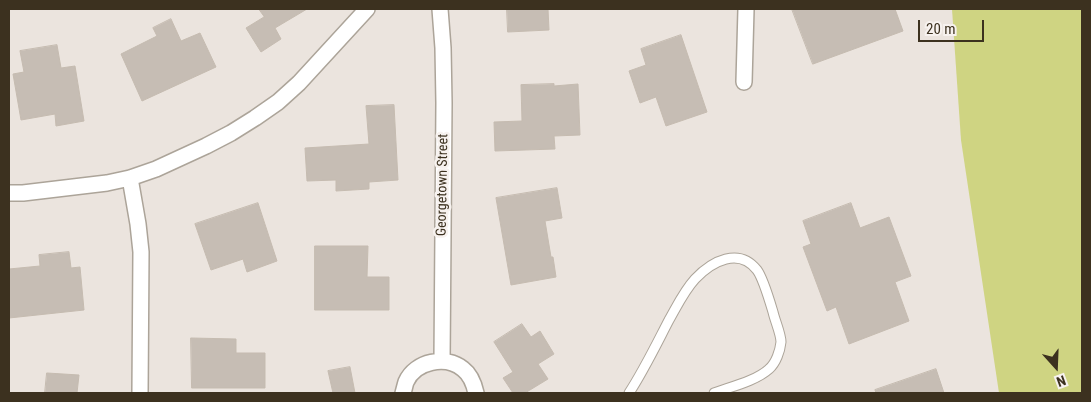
<!DOCTYPE html>
<html>
<head>
<meta charset="utf-8">
<style>
  body { margin:0 }
  #map { position:relative; width:1091px; height:402px; overflow:hidden; background:#ebe4de; font-family:"Roboto Condensed",sans-serif }
  canvas { display:block }
  .frame { position:absolute; inset:0; border:10px solid #3c311f; pointer-events:none }
  .north { position:absolute; left:1031px; top:342px; width:50px; height:50px; -webkit-text-stroke:4px #f7f2ef; paint-order:stroke; rotate:160deg; font-size:14px; font-weight:700; line-height:20px; text-align:center; color:#3c311f }
  .north::after { content:''; display:block; margin:auto; width:18px; height:22px; background:#3c311f; clip-path:polygon(50% 0,100% 100%,50% 72%,0 100%) }
  .scale { position:absolute; left:918px; top:20px; width:66px; height:22px; box-sizing:border-box; border:2px solid #3c311f; border-top:0; padding-left:6px; font-size:15px; line-height:18px; white-space:nowrap; color:#3c311f; -webkit-text-stroke:4px #f7f2ef; paint-order:stroke }
</style>
</head>
<body>
<div id="map">
<canvas width="1091" height="402"></canvas>
<div class="frame"></div>
<div class="north">N</div>
<div class="scale">20 m</div>
</div>
<script>
const g = document.querySelector('canvas').getContext('2d');
g.lineJoin = 'round';
function fill(path, color) {
  g.fillStyle = color;
  g.fill(path, 'evenodd');
}
function trace(path, color, width, dash) {
  g.strokeStyle = color;
  g.lineWidth = width;
  g.lineCap = dash ? 'butt' : 'round';
  g.setLineDash(dash || []);
  g.stroke(path);
}
function label(font, color, halo, rows, align = 'center') {
  g.font = font + ' "Roboto Condensed",sans-serif';
  g.lineWidth = 5;
  g.setLineDash([]);
  g.textBaseline = 'middle';
  g.strokeStyle = halo;
  g.fillStyle = color;
  for (const [text, x, y, turn = 0] of rows) {
    g.save();
    g.translate(x, y);
    g.rotate((+turn || 0) * Math.PI / 180);
    g.textAlign = isNaN(turn) ? turn : align;
    if (halo) g.strokeText(text, 0, 0);
    g.fillText(text, 0, 0);
    g.restore();
  }
}
fill(new Path2D(`
  M 952,9 L 1082,9 L 1082,393 L 999,393 L 961,140 Z`), '#cfd482');
const building = new Path2D(`
  M 259,9 L 307,9 L 275,28 L 281,39 L 261,52 L 246,28 L 264,17 Z
  M 507,9 L 548,9 L 549,30 L 508,32 Z
  M 792,9 L 895,9 L 903,31 L 813,64 Z
  M 171,19 L 181,41 L 200,33 L 216,67 L 142,101 L 121,54 L 157,36 L 153,28 Z
  M 681,35 L 707,112 L 666,126 L 656,97 L 640,103 L 629,71 L 646,65 L 641,49 Z
  M 57,45 L 61,68 L 75,66 L 84,121 L 56,126 L 55,114 L 21,120 L 13,74 L 24,72 L 20,51 Z
  M 554,84 L 554,86 L 578,84 L 580,135 L 554,136 L 555,149 L 495,151 L 494,122 L 522,121 L 521,85 Z
  M 394,105 L 398,180 L 369,182 L 369,189 L 336,191 L 336,180 L 307,181 L 305,148 L 369,144 L 366,106 Z
  M 557,188 L 562,218 L 545,221 L 551,257 L 553,257 L 556,277 L 511,285 L 496,198 Z
  M 258,203 L 277,261 L 247,272 L 243,259 L 211,270 L 195,224 Z
  M 851,203 L 860,228 L 889,217 L 911,276 L 895,282 L 909,321 L 849,344 L 836,307 L 827,311 L 803,247 L 811,244 L 803,221 Z
  M 315,246 L 368,246 L 367,277 L 389,277 L 389,310 L 315,310 Z
  M 69,252 L 71,268 L 80,267 L 84,310 L 9,318 L 9,269 L 40,266 L 39,255 Z
  M 522,324 L 531,337 L 540,331 L 554,354 L 538,364 L 548,379 L 525,393 L 513,393 L 503,378 L 513,372 L 494,342 Z
  M 191,338 L 236,339 L 236,353 L 265,353 L 265,388 L 192,388 Z
  M 350,367 L 355,393 L 333,393 L 328,371 Z
  M 936,369 L 944,393 L 876,393 L 875,390 Z
  M 47,373 L 79,375 L 77,393 L 45,393 Z`);
fill(building, '#c6bdb4');
trace(building, '#c5bbb0', 1);
const lane = new Path2D(`
  M 629,393 C 644,370 656,345 669,320 C 677,306 684,291 695,279 C 712,261 739,247 757,270 C 763,278 770,302 773,312 C 775,321 781,334 781,342 C 780,351 776,363 769,369 C 756,381 730,387 714,393`);
const street = new Path2D(`
  M 440,9 L 443,48 L 444,103 L 442,361
  M 744,82 L 746,9
  M 130,178 L 138,224 L 141,252 L 140,393
  M 9,193 L 23,193 L 107,183 L 130,178 L 156,169 L 206,146 L 231,133 L 255,118 L 278,102 L 299,83 L 367,9
  M 403,393 C 404,390 405,385 406,382 C 415,361 446,355 463,369 C 471,375 474,384 476,393`);
trace(lane, '#aca499', 11);
trace(street, '#aca499', 18);
trace(lane, '#fff', 9);
trace(street, '#fff', 15);
label('14px', '#3c311f', '#f7f2ef', [
  ["Georgetown Street",443,185,-89]
]);
</script>
</body>
</html>
